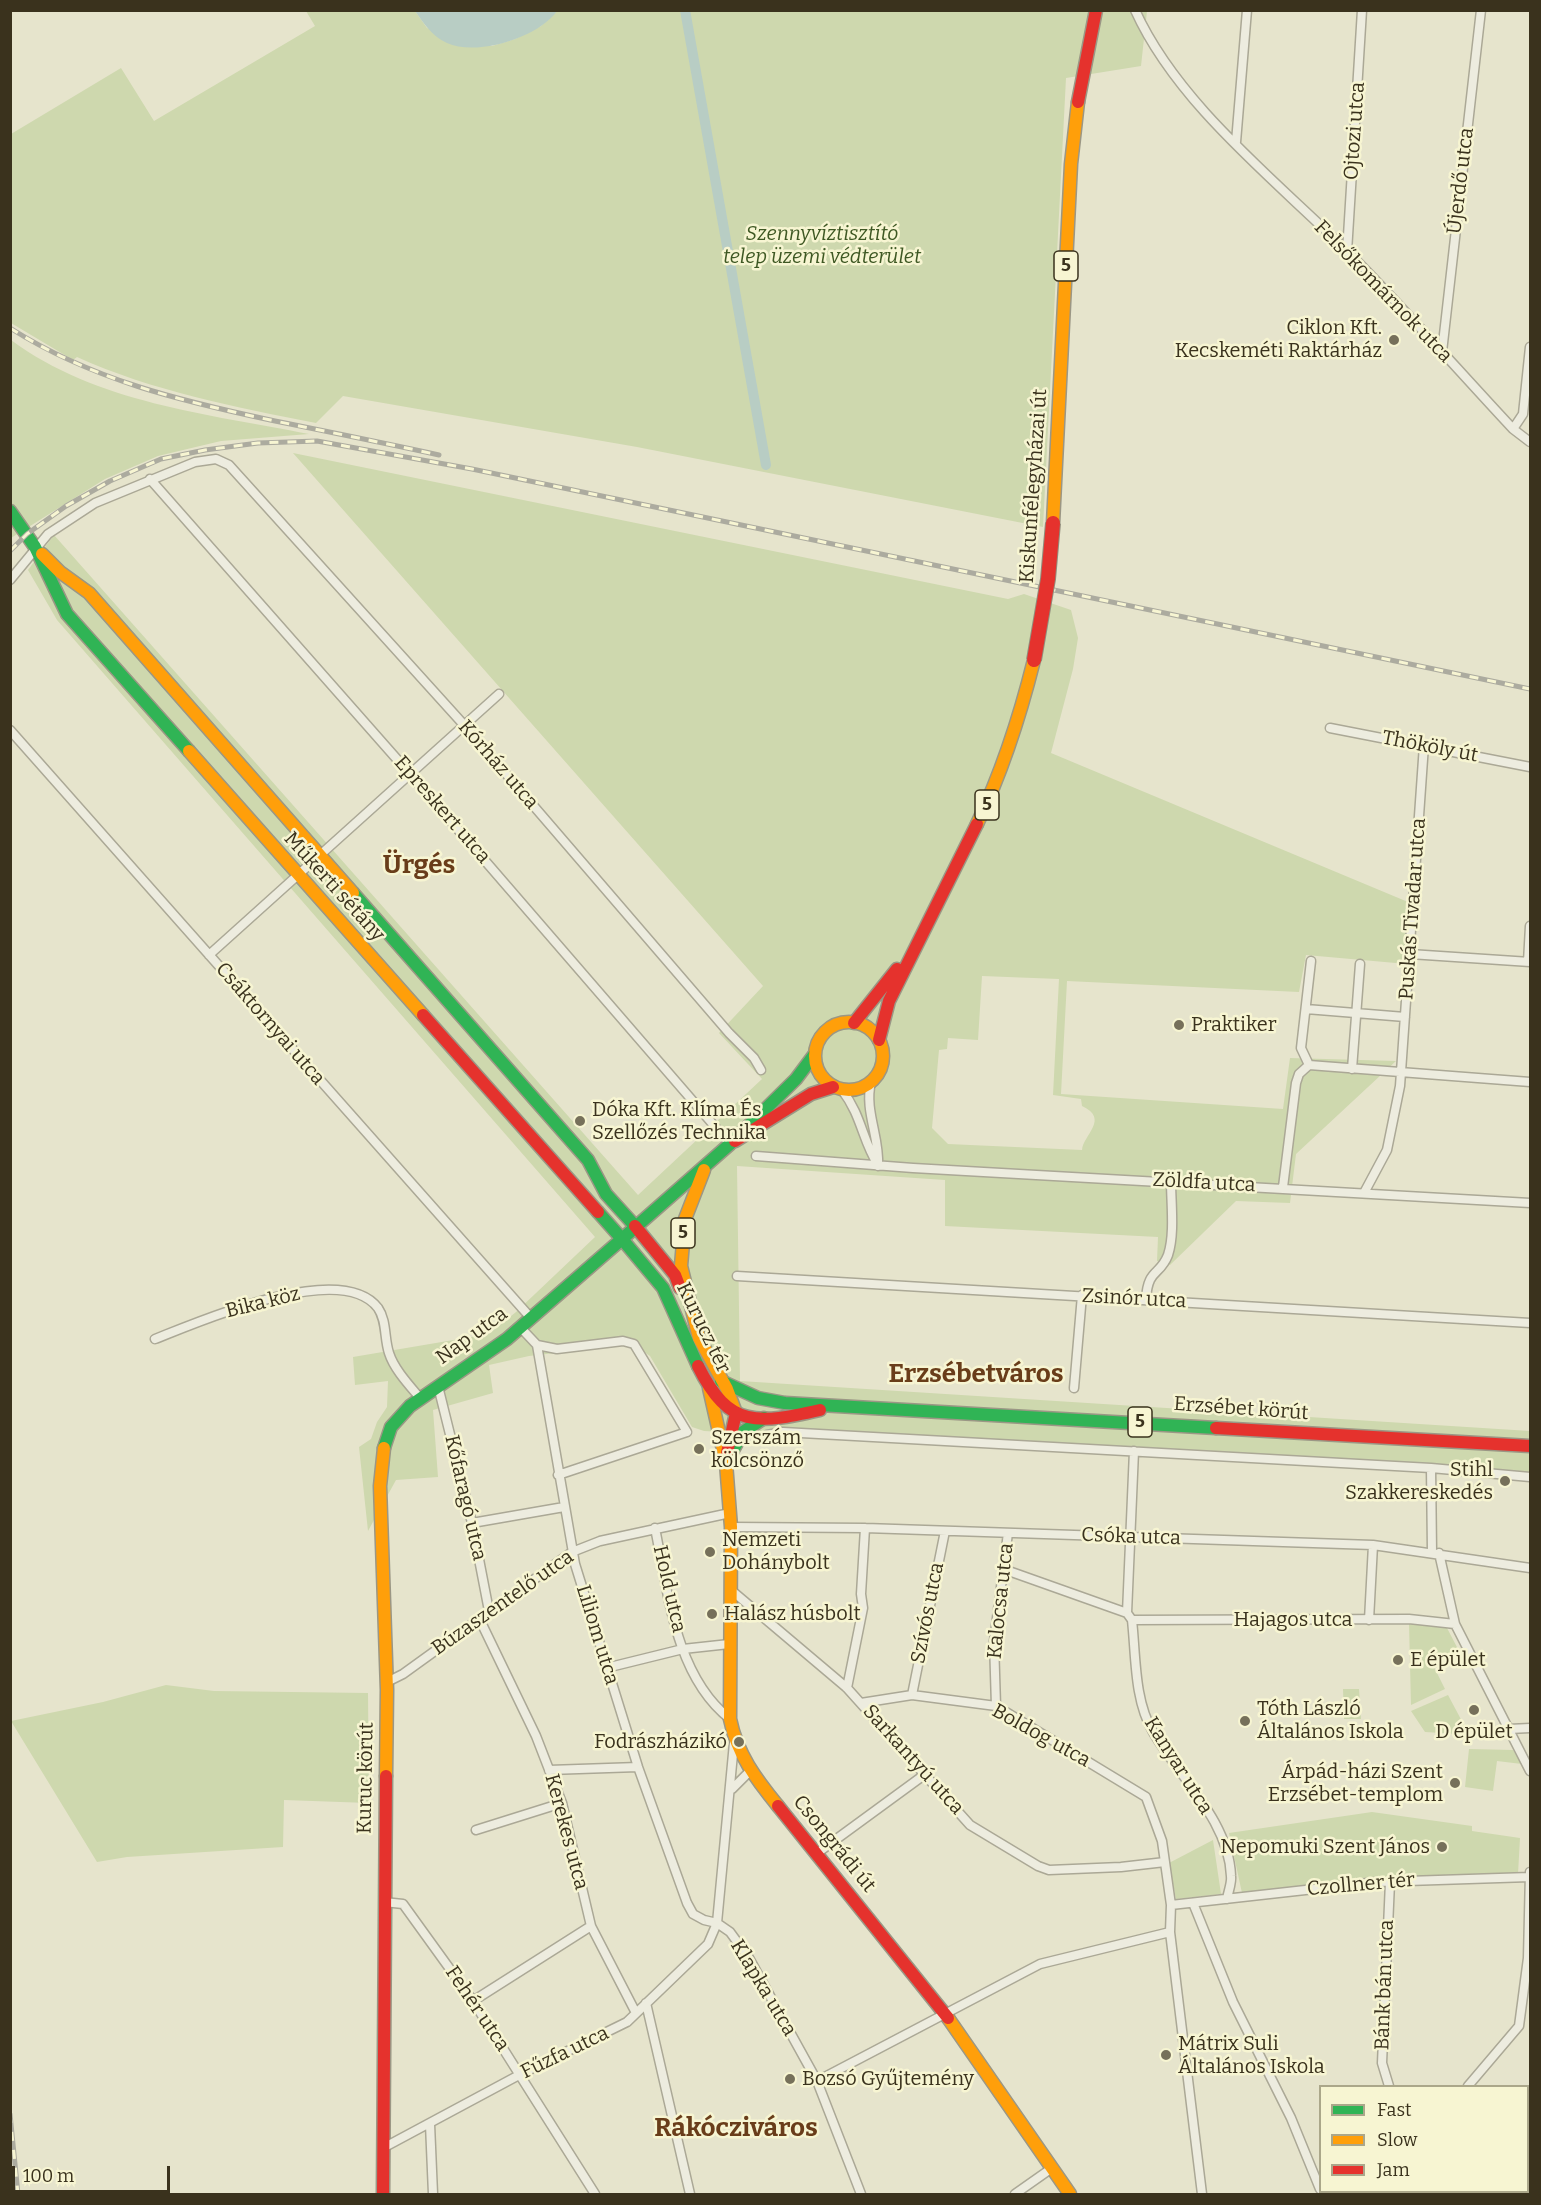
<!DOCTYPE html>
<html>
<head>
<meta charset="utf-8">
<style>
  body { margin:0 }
  #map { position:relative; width:1541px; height:2205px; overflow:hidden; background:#e6e4cc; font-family:Bitter,serif }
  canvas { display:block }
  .frame { position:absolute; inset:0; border:12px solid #3a321d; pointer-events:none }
  .legend { position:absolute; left:1319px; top:2085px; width:210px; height:108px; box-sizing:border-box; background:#f7f5d2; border:2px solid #aba78a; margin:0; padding:8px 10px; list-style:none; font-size:18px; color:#3a321d }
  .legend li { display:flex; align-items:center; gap:12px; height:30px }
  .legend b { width:30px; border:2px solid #aba78a }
  .scale { position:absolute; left:12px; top:2166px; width:158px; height:27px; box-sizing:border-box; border:3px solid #3a321d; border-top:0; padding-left:8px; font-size:18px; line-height:21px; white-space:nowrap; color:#3a321d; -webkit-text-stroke:4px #f7f5d2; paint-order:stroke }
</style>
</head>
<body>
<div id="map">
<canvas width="1541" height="2205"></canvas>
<div class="frame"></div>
<ul class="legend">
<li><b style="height:8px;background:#30b455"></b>Fast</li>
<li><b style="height:8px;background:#ff9f0a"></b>Slow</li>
<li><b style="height:8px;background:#e5322d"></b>Jam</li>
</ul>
<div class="scale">100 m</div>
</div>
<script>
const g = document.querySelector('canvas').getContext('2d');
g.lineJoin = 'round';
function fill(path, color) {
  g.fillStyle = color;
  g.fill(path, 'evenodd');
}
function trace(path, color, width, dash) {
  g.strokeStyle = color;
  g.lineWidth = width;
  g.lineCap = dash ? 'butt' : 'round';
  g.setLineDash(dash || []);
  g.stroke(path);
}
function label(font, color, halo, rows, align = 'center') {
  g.font = font + ' Bitter,serif';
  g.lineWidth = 5;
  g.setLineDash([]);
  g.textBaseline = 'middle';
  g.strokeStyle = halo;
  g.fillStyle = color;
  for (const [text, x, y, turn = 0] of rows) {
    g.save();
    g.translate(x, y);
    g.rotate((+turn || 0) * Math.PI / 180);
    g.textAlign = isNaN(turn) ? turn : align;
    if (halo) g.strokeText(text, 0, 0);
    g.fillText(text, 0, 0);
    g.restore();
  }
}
fill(new Path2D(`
  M 306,11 L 415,11 L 427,28 L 492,46 L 515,39 L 541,26 L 557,11 L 1147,11 L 1141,66 L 1066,78 L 1043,527 L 637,447 L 343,396 L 316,423 C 235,407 152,391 77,357 L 73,360 L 11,323 L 11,134 L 121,68 L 154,121 L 315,26 Z
  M 11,340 C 96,403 208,414 309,434 L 221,441 L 158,456 L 105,479 L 11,538 Z
  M 293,453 L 1008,599 L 1024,594 L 1071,610 L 1078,638 L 1073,669 L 1051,753 L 1408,902 L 1407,964 L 1306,955 L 1299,992 L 1067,981 L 1061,1094 L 1283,1109 L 1290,1058 L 1396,1061 L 1296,1154 L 1290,1203 L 1236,1201 L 1170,1265 L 1157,1261 L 1158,1237 L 945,1226 L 945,1180 L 737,1166 L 740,1381 L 1530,1431 L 1530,1482 L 1465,1474 L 704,1431 L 692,1427 L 650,1356 L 632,1344 L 529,1356 L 489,1365 L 493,1393 L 433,1410 L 438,1477 L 396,1480 L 368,1531 L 359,1447 L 371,1439 L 377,1422 L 387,1407 L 388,1381 L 355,1385 L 353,1357 L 489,1334 L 516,1312 L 595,1237 L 57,620 L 28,570 L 54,535 L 638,1195 L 762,1079 L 719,1033 L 763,986 ZM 982,976 L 1059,979 L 1053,1095 L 1081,1099 L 1082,1106 C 1110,1119 1083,1135 1082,1150 L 948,1144 L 932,1128 L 939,1050 L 947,1049 L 948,1038 L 978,1040 Z
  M 1409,1623 L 1447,1628 L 1459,1651 L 1433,1665 L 1445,1689 L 1411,1705 Z
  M 166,1685 L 214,1691 L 368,1693 L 369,1803 L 284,1800 L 283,1847 L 127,1857 L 97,1862 L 11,1721 L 103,1702 Z
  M 1343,1689 L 1359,1689 L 1361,1719 L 1344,1719 Z
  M 1448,1695 L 1472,1740 L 1458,1734 L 1425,1732 L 1411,1711 Z
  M 1469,1749 L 1513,1750 L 1522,1764 L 1497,1761 L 1493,1791 L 1465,1787 Z
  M 1372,1812 L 1472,1826 L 1472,1831 L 1520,1838 L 1518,1874 L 1242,1893 L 1229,1833 Z
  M 1213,1840 L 1221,1894 L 1176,1899 L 1169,1863 Z`), '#ced8ae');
fill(new Path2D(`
  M 415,11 L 557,11 C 539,37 477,57 447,43 C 432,36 424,24 415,11 Z`), '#b8cdc4');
trace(new Path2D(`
  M 685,10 L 766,465`), '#b8cdc4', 10);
const street = new Path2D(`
  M 1135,10 C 1177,103 1273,178 1345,249 C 1403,307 1457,369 1513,429 L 1530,442
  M 1236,142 L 1247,10
  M 1347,252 L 1362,10
  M 1442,352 L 1481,10
  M 1513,429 L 1523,414 L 1530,347
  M 150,479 L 410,774 L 730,1144
  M 10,580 L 48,534 L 95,503 L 195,462 L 216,459 L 229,465 L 464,725 L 729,1033 L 754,1058 L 761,1070
  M 1330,728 L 1530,767
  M 10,730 L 530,1317
  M 1410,954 L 1530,962
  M 209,955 L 499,694
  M 1528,962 L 1530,926
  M 1306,1009 L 1405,1017
  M 1309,1065 L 1301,1048 L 1311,961
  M 1352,1069 L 1360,964
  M 871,1082 C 864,1111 880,1137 878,1166
  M 842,1090 C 862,1116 862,1140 878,1165
  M 756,1156 L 913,1168 L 1530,1203
  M 1283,1187 L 1296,1083 L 1299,1074 L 1309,1065 L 1530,1082
  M 1364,1193 L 1387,1150 L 1400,1086 L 1424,745
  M 737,1276 L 1530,1323
  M 1146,1299 C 1148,1268 1160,1276 1168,1255 C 1175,1234 1171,1203 1171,1181
  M 520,1327 L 537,1345 L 575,1564 L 638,1767 L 687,1903 L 693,1914 L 704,1920 L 717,1923 L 730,1932 L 749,1958 L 817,2081 L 861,2194
  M 155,1339 C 198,1322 341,1259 378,1308 C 387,1321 384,1338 389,1353 C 394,1369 409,1385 420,1398
  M 537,1345 L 557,1349 L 623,1341 L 634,1344 L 687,1432 L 558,1475
  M 438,1386 L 472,1523 L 489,1611
  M 1074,1388 L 1082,1295
  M 767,1435 L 783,1432 L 1431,1468 L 1530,1477
  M 1134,1451 L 1127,1613 L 1132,1620 C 1136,1656 1134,1700 1153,1732 C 1179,1777 1229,1821 1231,1876 C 1232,1883 1228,1892 1227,1899
  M 1431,1468 L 1432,1552
  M 472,1523 L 564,1507
  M 731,1527 L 865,1528 L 1373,1545 L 1530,1568
  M 655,1528 C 668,1592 675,1676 730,1719
  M 1439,1553 L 1455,1624 L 1530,1771
  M 1003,1569 L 1127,1613
  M 731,1590 L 847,1688 L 970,1825 L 1038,1866 L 1049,1870 L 1121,1867 L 1165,1862
  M 479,1618 L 536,1736 L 562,1803 L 591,1926 L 636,2013
  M 1132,1620 L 1409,1619 L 1455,1624
  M 1369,1620 L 1373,1545
  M 606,1668 L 683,1649 L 729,1644
  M 387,1682 L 403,1674 L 572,1552 L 600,1541 L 730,1513
  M 847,1688 L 863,1608 L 861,1594 L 865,1528
  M 912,1695 L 945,1531
  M 861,1703 L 912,1695 L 996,1706 L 1146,1797 L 1162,1841 L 1171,1905 L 1170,1932 L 1202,2194
  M 996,1706 L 994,1641 L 1008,1533
  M 1509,1729 L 1530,1728
  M 549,1770 L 638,1767
  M 732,1789 L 750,1771
  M 476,1830 L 562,1803
  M 816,1854 L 924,1775
  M 384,1902 L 403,1904 L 473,2001 L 595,2194
  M 1193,1903 L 1233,2002 L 1291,2118 L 1320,2189
  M 1171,1905 L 1377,1882 L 1530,1877
  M 473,2001 L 591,1926
  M 646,2003 L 690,2194
  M 817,2081 L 1040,1964 L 1170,1932
  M 1389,2086 L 1382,2063 L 1390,1882
  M 1468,2086 L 1519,2026 L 1528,1958 L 1530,1872
  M 430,2124 L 433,2194
  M 383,2148 L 521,2074 L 627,2022 L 708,1944 L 717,1923 L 734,1743
  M 1442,2192 L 1446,2194
  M 1015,2194 L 1052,2168
  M 1385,2194 L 1387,2192
  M 1509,2194 L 1511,2193`);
const fast = new Path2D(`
  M 10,511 L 35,547 L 67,614 L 189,751
  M 353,893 L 588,1160 L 606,1194 L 635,1226
  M 698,1366 L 663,1288 L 622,1239 L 730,1144 L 796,1079 L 814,1055
  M 721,1381 L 758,1398 L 785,1403 L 1216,1428
  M 384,1448 L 391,1427 L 410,1406 L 507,1339 L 622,1239 L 598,1212
  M 726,1463 L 743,1432 L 764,1418`);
const slow = new Path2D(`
  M 1053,523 L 1071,164 L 1078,102
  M 42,554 L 60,572 L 89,593 L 353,893
  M 189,751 L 423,1015
  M 977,824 C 1002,772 1020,716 1034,660
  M815 1056a34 34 0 1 1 68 0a34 34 0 1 1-68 0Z
  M 704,1170 L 685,1219 L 681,1266 L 699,1338 L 727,1389 L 736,1413
  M 709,1388 L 726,1463 L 731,1527 L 730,1719 C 737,1754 756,1779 778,1806
  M 384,1448 L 380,1486 L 387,1690 L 386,1776
  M 948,2018 L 1070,2194`);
const jam = new Path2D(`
  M 1078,102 L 1096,10
  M 423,1015 L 598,1212
  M 854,1023 L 897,969
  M 879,1040 L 889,1001 L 977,824
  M 735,1141 L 811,1094 L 833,1087
  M 635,1226 L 675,1275 L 680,1288
  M 698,1366 C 729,1429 758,1424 820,1410
  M 1216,1428 L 1530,1446
  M 727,1453 L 736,1413
  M 778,1806 L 948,2018
  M 383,2194 L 386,1776`);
trace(street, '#aba896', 11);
trace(fast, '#9b9785', 15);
trace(slow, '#9b9785', 15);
trace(jam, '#9b9785', 15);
trace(street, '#edecdf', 8);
trace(fast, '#30b455', 12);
trace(slow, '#ff9f0a', 12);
trace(jam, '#e5322d', 12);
const rail = new Path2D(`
  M 10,328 C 92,380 181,401 275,421 C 329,432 384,443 439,455
  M 10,551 L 27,534 L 66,506 L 110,481 L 161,459 L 205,450 L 258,443 L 317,441 L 472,469 L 1530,689
  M 10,2114 L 18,2194`);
trace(rail, '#acab9f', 5);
trace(rail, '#f7f5d2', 3, [9]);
const jamBridge = new Path2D(`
  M 1034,660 L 1048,579 L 1053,523`);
trace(jamBridge, '#918d7c', 16, []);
trace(jamBridge, '#e5322d', 14);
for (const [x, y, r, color] of [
  [1394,340,6,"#76705a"],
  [1179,1025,6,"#76705a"],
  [580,1121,6,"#76705a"],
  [699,1449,6,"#76705a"],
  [1505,1481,6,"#76705a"],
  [710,1552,6,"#76705a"],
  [712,1614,6,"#76705a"],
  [1398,1660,6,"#76705a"],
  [1474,1710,6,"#76705a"],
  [1245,1721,6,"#76705a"],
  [739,1742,6,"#76705a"],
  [1455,1783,6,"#76705a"],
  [1442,1847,6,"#76705a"],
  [1166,2055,6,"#76705a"],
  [790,2079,6,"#76705a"]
]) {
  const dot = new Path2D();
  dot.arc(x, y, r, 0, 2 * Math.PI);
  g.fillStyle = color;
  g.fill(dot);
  trace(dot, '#f7f5d2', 2);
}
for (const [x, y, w] of [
  [1066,266,24],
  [987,805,24],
  [683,1233,24],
  [1140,1422,24]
]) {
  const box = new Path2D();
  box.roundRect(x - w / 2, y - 15, w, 30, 4.5);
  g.fillStyle = '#f7f5d2';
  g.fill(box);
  trace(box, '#3a321d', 1.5);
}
label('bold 18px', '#3a321d', null, [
  ["5",1066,266],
  ["5",987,805],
  ["5",683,1233],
  ["5",1140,1422]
]);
label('20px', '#3a321d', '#f7f5d2', [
  ["Ojtozi utca",1355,131,-86],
  ["Újerdő utca",1461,181,-83],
  ["Felsőkomárnok utca",1383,292,46],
  ["Kiskunfélegyházai út",1034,486,-86],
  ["Thököly út",1430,747,11],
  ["Kórház utca",498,765,49],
  ["Epreskert utca",442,810,49],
  ["Műkerti sétány",334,887,48],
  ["Puskás Tivadar utca",1413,909,-86],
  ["Csáktornyai utca",270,1024,49],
  ["Zöldfa utca",1204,1183,3],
  ["Zsinór utca",1134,1299,3],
  ["Bika köz",263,1303,-14],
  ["Kurucz tér",703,1328,64],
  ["Nap utca",472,1336,-36],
  ["Erzsébet körút",1241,1409,4],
  ["Kőfaragó utca",465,1498,77],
  ["Csóka utca",1131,1537,2],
  ["Hold utca",669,1589,77],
  ["Kalocsa utca",1001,1601,-84],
  ["Búzaszentelő utca",503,1603,-35],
  ["Szívós utca",928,1613,-79],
  ["Hajagos utca",1293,1620],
  ["Liliom utca",597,1635,73],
  ["Boldog utca",1041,1736,29],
  ["Sarkantyú utca",913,1760,48],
  ["Kanyar utca",1178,1766,58],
  ["Kuruc körút",366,1778,-89],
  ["Kerekes utca",566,1832,75],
  ["Csongrádi út",834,1844,51],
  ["Czollner tér",1361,1885,-5],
  ["Bánk bán utca",1385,1985,-88],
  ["Klapka utca",763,1988,59],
  ["Fehér utca",477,2009,56],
  ["Fűzfa utca",565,2053,-26]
]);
label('italic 20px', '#3e5823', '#f7f5d2', [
  ["Szennyvíztisztító",822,234],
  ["telep üzemi védterület",822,257]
]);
label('20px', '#3a321d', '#f7f5d2', [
  ["Ciklon Kft.",1382,328,"right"],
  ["Kecskeméti Raktárház",1382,351,"right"],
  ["Praktiker",1191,1025],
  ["Dóka Kft. Klíma És",592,1110],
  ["Szellőzés Technika",592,1133],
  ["Szerszám",711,1438],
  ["kölcsönző",711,1461],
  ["Stihl",1493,1470,"right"],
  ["Szakkereskedés",1493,1493,"right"],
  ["Nemzeti",722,1540],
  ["Dohánybolt",722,1563],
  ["Halász húsbolt",724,1614],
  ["E épület",1410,1660],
  ["Tóth László",1257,1709],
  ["Általános Iskola",1257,1732],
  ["D épület",1474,1732,"center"],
  ["Fodrászházikó",727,1742,"right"],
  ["Árpád-házi Szent",1443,1772,"right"],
  ["Erzsébet-templom",1443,1795,"right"],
  ["Nepomuki Szent János",1430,1847,"right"],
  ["Mátrix Suli",1178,2044],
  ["Általános Iskola",1178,2067],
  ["Bozsó Gyűjtemény",802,2079]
], 'left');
label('bold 26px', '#693d1a', '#f7f5d2', [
  ["Ürgés",419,866],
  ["Erzsébetváros",976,1375],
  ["Rákócziváros",736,2129]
]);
</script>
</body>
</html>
